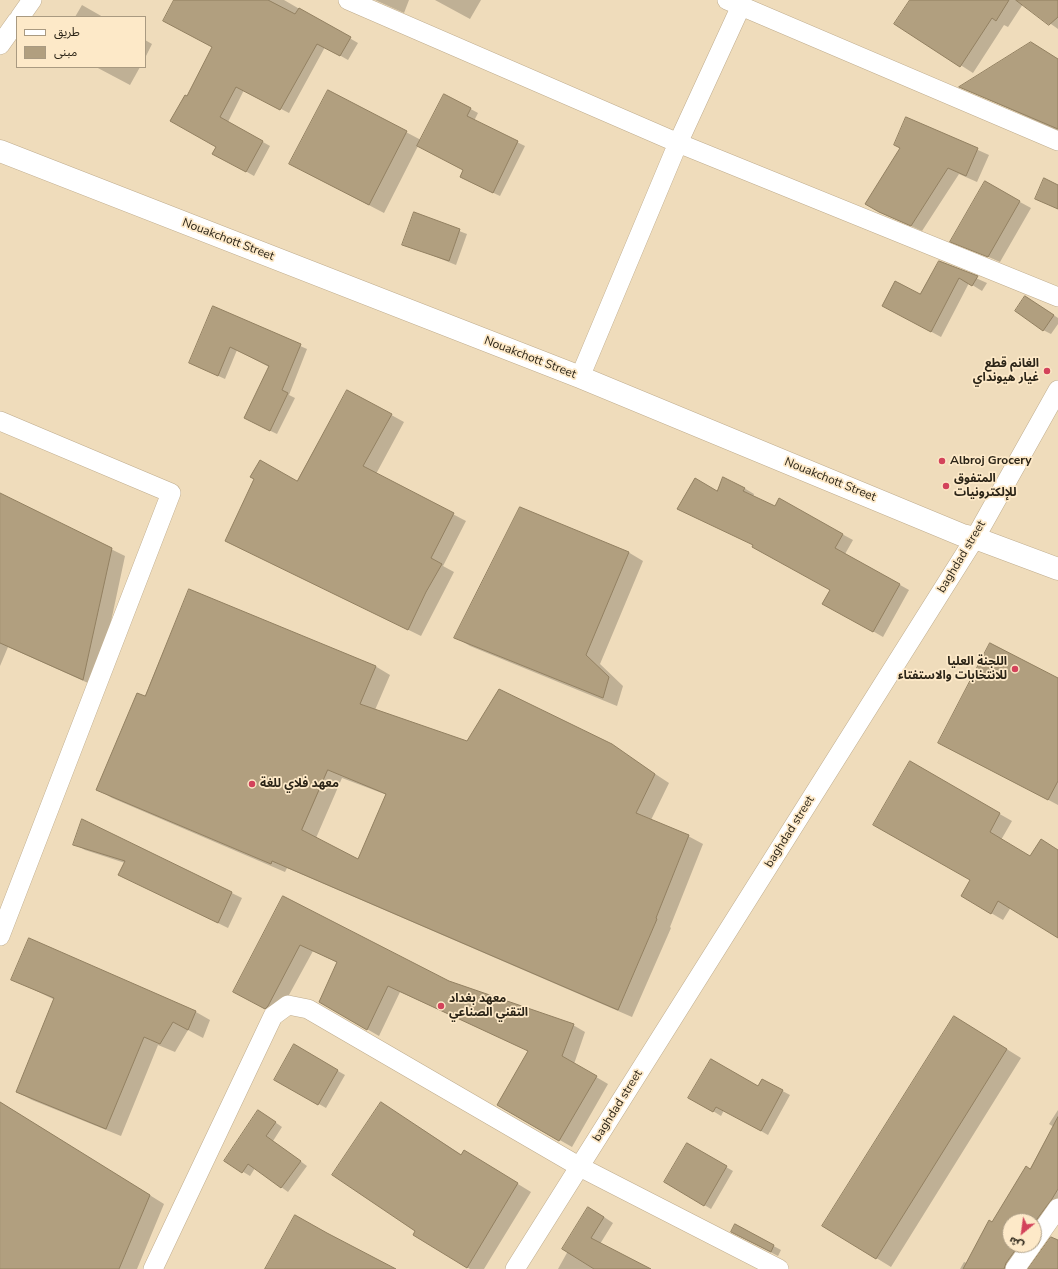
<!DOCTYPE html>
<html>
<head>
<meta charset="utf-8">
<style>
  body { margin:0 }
  #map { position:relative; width:1058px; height:1269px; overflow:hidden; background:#efdcbb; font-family:"Nunito Sans","Noto Sans Arabic",sans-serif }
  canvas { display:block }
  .legend { position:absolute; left:16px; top:16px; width:130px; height:52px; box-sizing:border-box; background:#fde9c8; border:1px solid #a99a81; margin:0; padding:5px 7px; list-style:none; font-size:12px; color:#2b2417 }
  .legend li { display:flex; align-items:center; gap:8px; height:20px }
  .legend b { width:20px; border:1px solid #a99a81 }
  .north { position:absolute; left:1002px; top:1213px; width:40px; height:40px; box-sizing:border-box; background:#fde9c8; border:1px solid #a99a81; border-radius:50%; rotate:209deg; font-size:11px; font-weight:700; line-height:16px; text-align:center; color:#2b2417 }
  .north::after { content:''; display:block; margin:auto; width:14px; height:18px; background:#d3435b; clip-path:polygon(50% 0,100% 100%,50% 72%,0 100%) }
</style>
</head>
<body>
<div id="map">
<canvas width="1058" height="1269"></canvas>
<ul class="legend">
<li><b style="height:5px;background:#fff"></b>طريق</li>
<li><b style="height:11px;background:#b19f7f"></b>مبنى</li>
</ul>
<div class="north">ش</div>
</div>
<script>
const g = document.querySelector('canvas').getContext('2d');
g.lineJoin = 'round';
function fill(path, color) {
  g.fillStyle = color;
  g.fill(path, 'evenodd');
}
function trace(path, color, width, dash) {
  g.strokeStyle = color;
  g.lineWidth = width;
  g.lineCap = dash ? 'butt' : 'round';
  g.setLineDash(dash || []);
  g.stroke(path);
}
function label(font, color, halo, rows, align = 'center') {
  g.font = font + ' "Nunito Sans","Noto Sans Arabic",sans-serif';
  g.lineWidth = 3.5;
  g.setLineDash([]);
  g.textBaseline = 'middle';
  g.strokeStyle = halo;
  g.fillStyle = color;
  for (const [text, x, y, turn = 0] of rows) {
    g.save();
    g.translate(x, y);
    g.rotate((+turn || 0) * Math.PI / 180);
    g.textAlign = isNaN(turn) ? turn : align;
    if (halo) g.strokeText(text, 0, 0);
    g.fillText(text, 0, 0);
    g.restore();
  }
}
fill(new Path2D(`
  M 175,0 L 284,0 L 358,43 L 348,60 L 325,47 L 289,113 L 244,90 L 228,122 L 270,146 L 254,176 L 214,153 L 217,147 L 187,98 L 213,47 Z
  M 375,0 L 409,0 L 404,13 Z
  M 435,0 L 481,0 L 470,19 Z
  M 911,0 L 1058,0 L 1058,29 L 1023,4 L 1008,27 L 1004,25 L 973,73 L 896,24 Z
  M 82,5 L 103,17 L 75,17 Z
  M 145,40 L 152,44 L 145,58 Z
  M 1058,59 L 1058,131 L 961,87 Z
  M 96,67 L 140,67 L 130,85 Z
  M 328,91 L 421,140 L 445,95 L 478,113 L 474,121 L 525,146 L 500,196 L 468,181 L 464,170 L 418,146 L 384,213 L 305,172 Z
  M 907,118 L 989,155 L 977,182 L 959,174 L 922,231 L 879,212 L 901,148 Z
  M 985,183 L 1031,208 L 1000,262 L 952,241 Z
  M 415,214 L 467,234 L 456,265 L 404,244 Z
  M 940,262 L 987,283 L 982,291 L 969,283 L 941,337 L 893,311 L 921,296 Z
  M 1026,297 L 1058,318 L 1058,324 L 1051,334 L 1043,330 Z
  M 214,308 L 307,349 L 289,395 L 295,398 L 277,434 L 252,422 L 269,367 L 237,350 L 225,379 L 190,363 Z
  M 348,391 L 404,422 L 376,474 L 466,521 L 443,566 L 454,572 L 421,636 L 226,541 L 297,483 Z
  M 744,488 L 754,494 L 753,497 L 775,507 L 779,500 L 853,540 L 845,554 L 909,590 L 883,637 L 824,603 L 835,592 L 754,545 L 679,509 L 718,492 Z
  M 0,494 L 125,556 L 97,687 L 8,647 L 0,666 Z
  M 628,552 L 643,561 L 600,664 L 623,686 L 617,706 L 470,646 L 455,637 Z
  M 375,666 L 390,675 L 375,710 L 468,742 L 611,745 L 669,783 L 651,820 L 688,836 L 703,844 L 670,927 L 671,928 L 632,1017 L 287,868 L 285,872 L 112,798 L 97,789 L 146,698 ZM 342,778 L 387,795 L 359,860 L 316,838 Z
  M 1058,679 L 1058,805 L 954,750 Z
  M 910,763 L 1012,821 L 1001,840 L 1030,857 L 1058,850 L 1058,937 L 1011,907 L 1003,920 L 962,896 L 972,879 Z
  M 82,820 L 242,898 L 228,928 L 130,880 L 125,863 L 85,850 L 74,844 Z
  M 284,898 L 448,982 L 573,1025 L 585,1032 L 574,1064 L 608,1084 L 572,1147 L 498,1105 L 529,1051 L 400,992 L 379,1036 L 320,1002 L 338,963 L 313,951 L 278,1015 L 247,999 Z
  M 29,939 L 196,1012 L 210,1020 L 203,1038 L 188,1030 L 175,1052 L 158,1045 L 121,1136 L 32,1100 L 17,1092 L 55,1000 L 12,979 Z
  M 968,1025 L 1021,1058 L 891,1267 L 824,1226 Z
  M 294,1046 L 345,1075 L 326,1108 L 275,1079 Z
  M 762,1080 L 790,1095 L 768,1135 L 724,1110 L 721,1116 L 690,1097 L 758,1088 Z
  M 0,1102 L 164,1204 L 137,1269 L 0,1269 Z
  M 381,1103 L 462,1155 L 477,1159 L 531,1192 L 484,1269 L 470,1269 L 414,1235 L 416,1231 Z
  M 1058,1110 L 1058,1206 L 1034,1240 L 1034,1221 L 1010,1221 L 1010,1245 L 1031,1245 L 1014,1269 L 960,1269 L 964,1262 L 967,1263 L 992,1223 L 1031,1170 L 1054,1127 L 1049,1124 Z
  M 265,1115 L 282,1127 L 273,1141 L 307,1166 L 288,1192 L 255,1168 L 250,1176 L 225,1161 Z
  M 688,1145 L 733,1171 L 711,1209 L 666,1182 Z
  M 598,1213 L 613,1223 L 600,1244 L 648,1269 L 558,1269 L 568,1251 Z
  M 735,1225 L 781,1250 L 778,1256 L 739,1236 Z`), '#0003');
const building = new Path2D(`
  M 174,0 L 268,0 L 295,14 L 299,8 L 351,37 L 340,56 L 317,44 L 280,110 L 236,87 L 220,117 L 263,141 L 246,172 L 212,154 L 216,147 L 170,121 L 185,95 L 187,96 L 212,47 L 163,21 Z
  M 910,0 L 1009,0 L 996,21 L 992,18 L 960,67 L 894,24 Z
  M 1016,0 L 1058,0 L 1058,17 L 1049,25 Z
  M 1031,42 L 1058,59 L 1058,129 L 959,87 Z
  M 328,90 L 407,131 L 369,205 L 289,164 Z
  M 444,94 L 471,108 L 467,116 L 518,141 L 493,193 L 460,177 L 463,170 L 417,146 Z
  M 906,117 L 978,148 L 966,176 L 948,168 L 911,226 L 879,212 L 865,204 L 900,148 L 894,145 Z
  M 1044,178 L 1058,185 L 1058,209 L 1035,199 Z
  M 985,181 L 1020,201 L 988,257 L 950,242 Z
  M 414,212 L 460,229 L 449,261 L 402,245 Z
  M 939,261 L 978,276 L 972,286 L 959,278 L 931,332 L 882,306 L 895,281 L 920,294 Z
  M 1025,296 L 1054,315 L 1043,331 L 1015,311 Z
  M 213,306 L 301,344 L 282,390 L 288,393 L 270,431 L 244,418 L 269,366 L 230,347 L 218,376 L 189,363 Z
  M 347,390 L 392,414 L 363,466 L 454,513 L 431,558 L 442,564 L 426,592 L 408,630 L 225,541 L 254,479 L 250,477 L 260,460 L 297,481 Z
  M 723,477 L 745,488 L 743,491 L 775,506 L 779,498 L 843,534 L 835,548 L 900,584 L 873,632 L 822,604 L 830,590 L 752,547 L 753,545 L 677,509 L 695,478 L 717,491 Z
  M 0,493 L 112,548 L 83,680 L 0,643 Z
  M 520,507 L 629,552 L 586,655 L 609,677 L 603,698 L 454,638 Z
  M 189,589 L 376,666 L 360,704 L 467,741 L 499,689 L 612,744 L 655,774 L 636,813 L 689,835 L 656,918 L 657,919 L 618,1010 L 272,861 L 271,864 L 96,790 L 137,693 L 145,696 ZM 328,770 L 386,794 L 358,859 L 302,830 Z
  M 990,643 L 1058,678 L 1058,781 L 1048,800 L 938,743 Z
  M 910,761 L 1000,813 L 990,832 L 1030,856 L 1041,839 L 1058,850 L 1058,938 L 998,901 L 991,914 L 961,896 L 970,880 L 873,825 Z
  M 82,819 L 232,892 L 218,923 L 118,875 L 125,861 L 73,845 Z
  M 283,896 L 449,981 L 574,1024 L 562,1056 L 597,1076 L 559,1141 L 497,1105 L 528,1051 L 388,986 L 367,1030 L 319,1002 L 337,962 L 300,945 L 268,1006 L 265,1009 L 233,992 Z
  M 29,938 L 196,1011 L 188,1030 L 173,1022 L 160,1044 L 144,1037 L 106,1129 L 16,1092 L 54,998 L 11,980 Z
  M 954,1016 L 1007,1049 L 876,1259 L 822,1226 Z
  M 294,1044 L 338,1070 L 318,1105 L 274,1080 Z
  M 711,1059 L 758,1086 L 762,1079 L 783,1090 L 761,1131 L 716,1107 L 713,1112 L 688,1098 Z
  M 0,1102 L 150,1195 L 119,1269 L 0,1269 Z
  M 381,1102 L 461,1155 L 464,1150 L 518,1183 L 467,1268 L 413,1235 L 415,1231 L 332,1175 Z
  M 258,1110 L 276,1122 L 266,1136 L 301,1161 L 281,1188 L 248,1164 L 242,1173 L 224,1161 Z
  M 1058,1117 L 1058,1189 L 1052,1199 L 1034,1223 L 1034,1221 L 1010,1221 L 1010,1245 L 1019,1245 L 1006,1263 L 1004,1269 L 963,1269 L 989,1220 L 992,1222 L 1026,1166 L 1030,1169 Z
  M 687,1143 L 727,1166 L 704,1206 L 664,1182 Z
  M 588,1207 L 604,1217 L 591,1238 L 651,1269 L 594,1269 L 562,1249 Z
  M 295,1215 L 327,1233 L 396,1269 L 265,1269 Z
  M 735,1224 L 774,1245 L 771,1252 L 731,1232 Z
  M 1051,1237 L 1058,1240 L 1058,1269 L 1028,1269 Z`);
fill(building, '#b19f7f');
trace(building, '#928061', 1);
const street = new Path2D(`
  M 348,0 L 678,143 L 1058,297
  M 727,0 L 1058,141
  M 20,17 L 32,0
  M 0,45 L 17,21
  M 580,377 L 678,143 L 741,6
  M 0,421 L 171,493 L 0,936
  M 1034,1242 L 1058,1208
  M 153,1269 L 273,1016 L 288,1005 L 308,1009 L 580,1167 L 779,1269
  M 515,1269 L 975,538 L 1058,390
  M 1015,1269 L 1032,1245`);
const secondary = new Path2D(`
  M 0,151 L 580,377 L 962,535 L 975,538 L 1058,569`);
trace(street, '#bfac8d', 20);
trace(secondary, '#bfac8d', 23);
trace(street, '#fff', 19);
trace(secondary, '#fff', 22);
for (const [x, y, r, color] of [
  [1047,371,4,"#d3435b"],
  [942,461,4,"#d3435b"],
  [946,486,4,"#d3435b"],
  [1015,669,4,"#d3435b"],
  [252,784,4,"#d3435b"],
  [441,1006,4,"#d3435b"]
]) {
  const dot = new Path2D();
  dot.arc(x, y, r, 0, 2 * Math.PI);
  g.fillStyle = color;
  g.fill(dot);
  trace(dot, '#fde9c8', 1.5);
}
label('12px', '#2b2417', '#fde9c8', [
  ["Nouakchott Street",228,240,21],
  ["Nouakchott Street",530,358,21],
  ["Nouakchott Street",830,480,22],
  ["baghdad street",962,557,-59],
  ["baghdad street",790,832,-58],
  ["baghdad street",618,1106,-58]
]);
label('bold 12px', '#2b2417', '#fde9c8', [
  ["الغانم قطع",1039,364,"right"],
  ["غيار هيونداي",1039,378,"right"],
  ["Albroj Grocery",950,461],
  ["المتفوق",954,479],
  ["للإلكترونيات",954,493],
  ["اللجنة العليا",1007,662,"right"],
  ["للانتخابات والاستفتاء",1007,676,"right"],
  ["معهد فلاي للغة",260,784],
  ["معهد بغداد",449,999],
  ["التقني الصناعي",449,1013]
], 'left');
</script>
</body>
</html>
